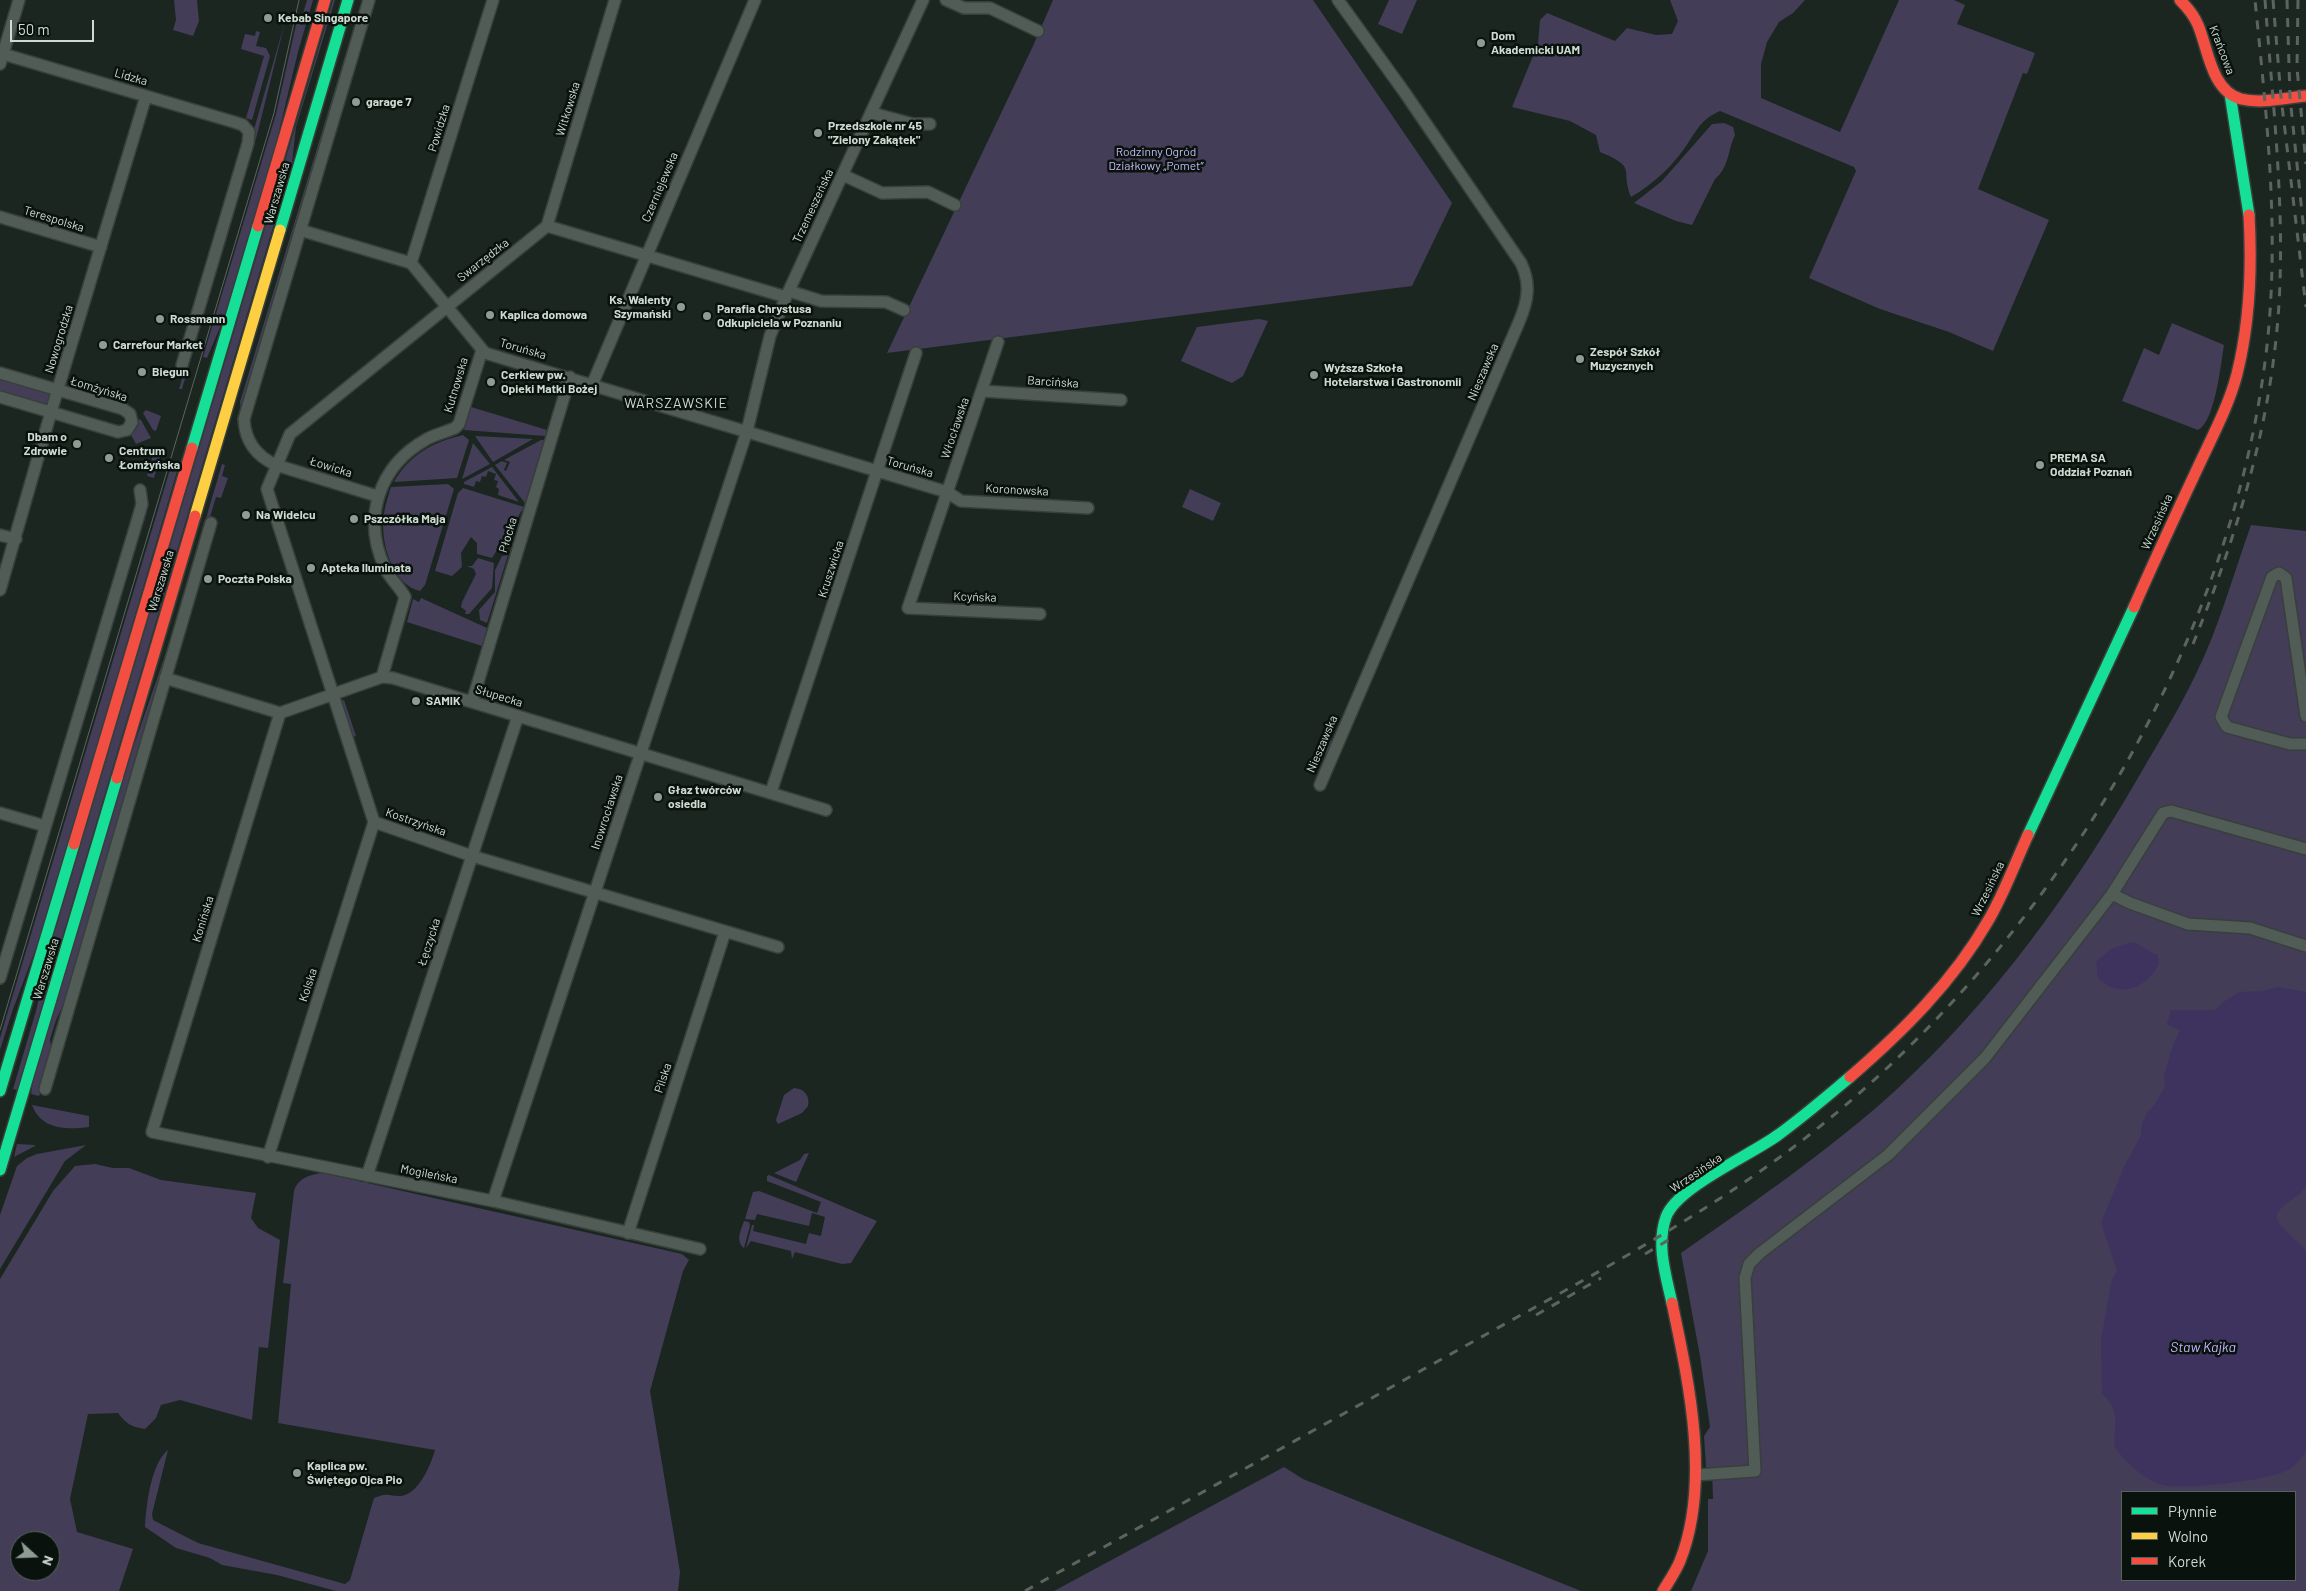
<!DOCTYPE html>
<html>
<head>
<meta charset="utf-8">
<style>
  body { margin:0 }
  #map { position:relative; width:2306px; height:1591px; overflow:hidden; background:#1b2620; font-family:Barlow,sans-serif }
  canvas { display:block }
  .legend { position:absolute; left:2121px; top:1491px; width:175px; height:90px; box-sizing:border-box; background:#09120c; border:1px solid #58625c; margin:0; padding:6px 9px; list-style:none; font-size:15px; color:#cedbd3 }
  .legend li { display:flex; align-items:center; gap:10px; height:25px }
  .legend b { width:25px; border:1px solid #58625c }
  .north { position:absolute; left:10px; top:1531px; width:50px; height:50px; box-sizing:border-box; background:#09120c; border:1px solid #58625c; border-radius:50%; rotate:110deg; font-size:14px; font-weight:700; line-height:20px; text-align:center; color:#cedbd3 }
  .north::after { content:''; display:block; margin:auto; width:18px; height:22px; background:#8f9c94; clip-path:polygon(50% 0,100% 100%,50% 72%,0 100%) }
  .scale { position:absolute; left:10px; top:20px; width:84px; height:22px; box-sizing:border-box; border:2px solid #cedbd3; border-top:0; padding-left:6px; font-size:15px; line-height:18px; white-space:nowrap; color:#cedbd3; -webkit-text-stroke:4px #09120c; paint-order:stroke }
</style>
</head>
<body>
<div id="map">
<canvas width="2306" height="1591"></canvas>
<ul class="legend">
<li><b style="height:6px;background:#16e098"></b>Płynnie</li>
<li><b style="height:6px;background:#ffcf43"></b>Wolno</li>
<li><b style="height:6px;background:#f24e42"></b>Korek</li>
</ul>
<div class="north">N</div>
<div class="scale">50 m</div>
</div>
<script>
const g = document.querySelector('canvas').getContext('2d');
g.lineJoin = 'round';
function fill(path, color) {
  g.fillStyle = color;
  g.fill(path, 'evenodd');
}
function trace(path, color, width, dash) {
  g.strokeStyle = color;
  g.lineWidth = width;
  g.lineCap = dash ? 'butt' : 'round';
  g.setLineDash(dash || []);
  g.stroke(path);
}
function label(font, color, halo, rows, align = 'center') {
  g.font = font + ' Barlow,sans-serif';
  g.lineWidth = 5;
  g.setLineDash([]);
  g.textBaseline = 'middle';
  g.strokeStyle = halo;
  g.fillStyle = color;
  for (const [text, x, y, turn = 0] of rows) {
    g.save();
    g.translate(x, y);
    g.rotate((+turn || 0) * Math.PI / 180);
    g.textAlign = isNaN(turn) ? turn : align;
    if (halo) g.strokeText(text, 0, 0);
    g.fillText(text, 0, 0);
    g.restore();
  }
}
fill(new Path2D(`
  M 174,0 L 197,0 L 199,21 L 193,36 L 173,30 L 176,20 Z
  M 307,0 L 313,0 L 298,52 L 274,152 L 224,318 L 207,358 L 203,357 L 276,114 L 298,16 L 302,17 Z
  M 333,0 L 335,0 L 296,127 L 292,163 L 17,1090 L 13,1089 L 36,1011 L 52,941 Z
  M 362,0 L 364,0 L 241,410 L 240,402 Z
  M 1053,0 L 1313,0 L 1452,203 L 1412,286 L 887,353 L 1033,46 Z
  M 1389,0 L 1417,0 L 1402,34 L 1378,24 Z
  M 1670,0 L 1805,0 L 1793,13 L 1779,22 L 1767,42 L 1761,64 L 1761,98 L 1840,132 L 1899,0 L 1954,0 L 1965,5 L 1957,24 L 2035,53 L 2027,74 L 2023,73 L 1978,189 L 2049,220 L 1993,351 L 1949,332 L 1880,309 L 1809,278 L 1856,171 L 1854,167 L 1720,111 C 1703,119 1700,125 1690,140 C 1676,163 1654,184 1631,197 C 1620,168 1638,168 1600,152 L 1596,135 L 1570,121 L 1512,107 L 1538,44 L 1540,20 L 1547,13 L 1615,41 L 1627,28 L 1656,35 L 1672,34 L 1678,21 Z
  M 285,22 L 257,135 L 182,389 L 179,389 Z
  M 256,31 L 260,32 L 256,46 L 266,48 L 270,56 L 252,120 L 246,118 L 264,56 L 241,49 L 245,34 L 255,36 Z
  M 1724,123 L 1733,127 L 1735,135 C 1728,149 1729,168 1715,179 L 1692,225 L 1676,221 L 1634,203 L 1662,181 L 1712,124 Z
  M 1259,319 L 1268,321 L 1243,376 L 1232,383 L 1181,361 L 1197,327 Z
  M 2172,323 L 2224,345 C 2221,363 2215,422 2198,430 L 2122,401 L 2144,348 L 2159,355 Z
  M 0,376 L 48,392 L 51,396 L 49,403 L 43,404 L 0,391 Z
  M 471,407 L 547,430 L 545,436 L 464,430 Z
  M 146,410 L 161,416 L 156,431 L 153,430 L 143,413 Z
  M 139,419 L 141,420 L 151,438 L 136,444 L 131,435 L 138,426 Z
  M 463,435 L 469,440 L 457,478 L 394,482 C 409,455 433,442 463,435 Z
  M 475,436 L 533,439 L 493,462 Z
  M 541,440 L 544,440 L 525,503 L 495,465 L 502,461 L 507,463 L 504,470 L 506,471 L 510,462 L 504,460 Z
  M 473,443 L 490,464 L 462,479 Z
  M 153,455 L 160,457 L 154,478 L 147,476 Z
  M 222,464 L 225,465 L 222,476 L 228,478 L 221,498 L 216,497 L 64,1003 L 56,1020 L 50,1039 L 51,1047 L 38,1089 L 41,1091 L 39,1096 L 31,1094 L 33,1081 L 132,751 L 170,641 Z
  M 171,466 L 178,468 L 43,929 L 12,1012 L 0,1050 L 0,1038 Z
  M 492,467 L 519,502 L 498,495 L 499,489 L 496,487 L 498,481 L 494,480 L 496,474 L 488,471 L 486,477 L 482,476 L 480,482 L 476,481 L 474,487 L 464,484 L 464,482 Z
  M 448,484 L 454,489 L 425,585 L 420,591 C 394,585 383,549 383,525 C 383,512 387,500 391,487 Z
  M 463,488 L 524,507 L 492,558 L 477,554 L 477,543 L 471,537 L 461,553 L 462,567 L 452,576 L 435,571 L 458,493 Z
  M 1190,489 L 1221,503 L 1213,521 L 1182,507 Z
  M 2251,525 L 2306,531 L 2306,1591 L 1691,1591 L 1708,1551 L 1708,1499 L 1713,1499 L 1712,1467 L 1706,1467 L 1704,1436 L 1710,1427 L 1700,1356 L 1681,1253 C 1754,1202 1830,1150 1896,1090 C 1996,998 2074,889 2142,771 C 2160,740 2179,709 2195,676 C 2219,628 2233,575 2251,525 ZM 2122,1492 L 2295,1492 L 2295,1580 L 2122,1580 Z
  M 508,555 L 487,623 L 480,620 L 479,610 L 495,592 L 495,570 L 502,556 Z
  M 478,558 L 494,563 L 492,588 L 469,614 L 465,614 L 466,611 L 461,607 L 462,602 L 476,574 L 474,569 L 467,566 L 472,566 Z
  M 421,598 L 487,628 L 482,646 L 407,622 L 413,599 L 419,602 Z
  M 344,700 L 356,736 L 352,737 L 341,701 Z
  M 1323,730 C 1337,735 1330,748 1326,759 Z
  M 794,1088 C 805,1089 810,1096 808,1106 L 802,1113 L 778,1124 L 776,1120 L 784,1095 Z
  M 32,1105 L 89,1116 L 89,1127 C 68,1130 41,1130 32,1105 Z
  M 17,1144 L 35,1145 L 35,1146 L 14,1157 Z
  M 86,1145 L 65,1161 L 0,1269 L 0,1215 L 17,1166 L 27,1158 L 37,1154 Z
  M 809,1153 L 796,1182 L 774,1173 L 800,1160 L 804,1154 Z
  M 95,1164 L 113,1168 L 129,1168 L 161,1180 L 256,1193 L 251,1218 L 258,1228 L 280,1240 L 268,1348 L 259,1347 L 252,1420 L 180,1400 L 161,1405 L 156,1418 L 145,1429 C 132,1427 126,1424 118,1413 L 88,1414 L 70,1499 L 77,1532 L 133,1549 L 119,1591 L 0,1591 L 0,1279 L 53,1191 L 75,1166 ZM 20,1541 L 50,1541 L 50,1571 L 20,1571 Z
  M 323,1173 L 682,1254 L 689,1260 L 683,1271 L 650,1391 L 680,1572 L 678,1591 L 336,1591 L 277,1575 L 222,1565 L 210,1558 L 176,1548 L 145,1527 C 146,1506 151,1463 168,1450 L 152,1514 L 153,1520 L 198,1543 L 345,1584 L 350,1580 L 374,1498 C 388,1492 388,1496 401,1496 C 419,1494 431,1464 435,1450 L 278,1423 L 291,1284 L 283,1283 L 294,1191 C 298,1178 311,1174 323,1173 Z
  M 769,1175 L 877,1221 L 851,1263 L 842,1264 L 795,1252 L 792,1259 L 791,1251 L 751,1241 L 746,1248 L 752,1225 L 754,1225 L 753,1231 L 806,1244 L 809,1233 L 821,1236 L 825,1217 L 812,1213 L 809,1226 L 757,1214 L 755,1220 L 745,1219 L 753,1192 L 759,1191 L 817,1213 L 821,1202 L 767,1181 L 767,1176 Z
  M 744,1221 L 749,1222 L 750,1226 L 744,1248 C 735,1241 741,1230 744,1221 Z
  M 1284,1467 L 1303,1479 L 1581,1591 L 1054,1591 Z`), '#433d58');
fill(new Path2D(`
  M 2131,942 C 2142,944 2147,952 2158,955 L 2159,964 C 2146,989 2119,999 2098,978 L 2096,962 L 2111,949 Z
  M 2278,987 L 2306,992 L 2306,1185 C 2300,1199 2283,1201 2277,1215 C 2273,1223 2301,1243 2306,1251 L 2306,1451 C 2302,1457 2295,1467 2288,1470 C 2266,1481 2181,1491 2159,1484 C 2141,1477 2127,1463 2115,1448 C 2113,1425 2122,1411 2102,1394 L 2101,1340 L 2112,1279 L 2117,1271 L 2101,1223 L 2123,1169 L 2141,1135 L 2142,1124 L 2147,1113 L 2155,1104 L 2165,1086 L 2164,1075 L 2172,1048 L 2180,1030 L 2167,1024 L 2171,1010 L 2215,1010 L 2226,1000 L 2240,992 L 2263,991 Z`), '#3e335e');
const street = new Path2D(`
  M 369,0 L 244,419 C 245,441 256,456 276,465 L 377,496
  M 946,0 L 964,8 L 990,8 L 1038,31
  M 3,54 L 234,122 L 243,125 L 249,132 L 248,143 L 182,365
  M 0,64 L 19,0
  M 872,113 L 913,124 L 930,124
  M 843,175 L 882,193 L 928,192 L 955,205
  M 0,217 L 101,247
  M 547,226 L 615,0
  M 300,230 L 411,263 L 485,353 L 947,492 L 961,501 L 1088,508
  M 411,263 L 493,0
  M 789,291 L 821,301 L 886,302 L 904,310
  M 998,342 L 908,608 L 1040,614
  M 0,373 L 123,409 L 130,414 L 132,422 L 127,430 L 118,432 L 0,397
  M 592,385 L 755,0
  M 982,391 L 1121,400
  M 0,535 L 16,539
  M 0,590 L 51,412 L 146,96
  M 382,677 L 405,597 C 400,587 390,579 385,568 C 362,519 378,466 427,439 C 436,434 446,432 455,428 L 459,424 L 482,350
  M 165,678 L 280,713 L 382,677 L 393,678 L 826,810
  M 472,702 L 570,377
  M 280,713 L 152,1132 L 493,1201 L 700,1249
  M 2306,716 L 2286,578 L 2279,573 L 2272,577 L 2221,717 L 2227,727 L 2290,744 L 2306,744
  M 1320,785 L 1519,322 C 1528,301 1531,284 1521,263 L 1405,93 L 1338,0
  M 771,792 L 916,353
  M 0,813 L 45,826
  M 2112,894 L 2130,903 L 2188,924 L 2250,928 L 2306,946
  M 778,947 L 472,856 L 374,822 L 267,489 L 290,434 L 547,226 L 786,297
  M 0,978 L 138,518 L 142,504 L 140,490
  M 45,1089 L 211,523
  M 268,1157 L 374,822
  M 367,1176 L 518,716
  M 493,1201 L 747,431 L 770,336 L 786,297 L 923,0
  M 628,1233 L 725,932
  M 1696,1475 L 1755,1471 L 1745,1278 L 1749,1264 L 1760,1253 L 1888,1155 L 1985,1058 L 2112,894 L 2163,813 L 2171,811 L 2306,849`);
const fast = new Path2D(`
  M 2230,94 L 2249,215
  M 280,230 L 348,0
  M 192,448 L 258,226
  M 2028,835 L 2134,607
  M 0,1091 L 74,844
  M 0,1170 L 117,778
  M 1672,1303 C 1666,1276 1656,1245 1666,1217 C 1677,1187 1751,1155 1778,1135 C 1803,1117 1826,1097 1850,1077`);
const slow = new Path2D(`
  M 195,516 L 280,230`);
const jam = new Path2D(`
  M 2180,0 C 2187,7 2194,15 2198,25 C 2208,48 2211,91 2241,99 C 2261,104 2285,98 2306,96
  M 258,226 L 325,0
  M 2134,607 C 2155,559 2177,512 2199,465 C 2213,435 2229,405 2237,374 C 2250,322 2252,268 2249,215
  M 117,778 L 195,516
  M 74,844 L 192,448
  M 1850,1077 C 1902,1032 1953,982 1988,921 C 2004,894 2015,863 2028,835
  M 1663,1591 C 1669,1581 1676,1571 1680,1561 C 1711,1483 1689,1383 1672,1303`);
trace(street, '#37403a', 14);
trace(fast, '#37403a', 14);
trace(slow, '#37403a', 14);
trace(jam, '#37403a', 14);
trace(street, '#525c57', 11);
trace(fast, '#16e098', 11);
trace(slow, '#ffcf43', 11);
trace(jam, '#f24e42', 11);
trace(new Path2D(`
  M 0,1030 L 274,113 L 299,0`), '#5c6460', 1);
trace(new Path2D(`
  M 2273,0 L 2281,97 L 2306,307
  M 2287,0 L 2290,97 L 2306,251
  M 2298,0 L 2297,68 L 2306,164
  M 2193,644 C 2240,528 2276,408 2280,282 C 2283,188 2272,94 2265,0
  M 1645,1254 L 1675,1236
  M 1536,1315 L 1601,1278
  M 1025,1591 C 1172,1509 1320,1427 1467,1345 C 1576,1284 1687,1226 1787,1152 C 2032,969 2225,667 2265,362 C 2281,241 2267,120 2255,0`), '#5c6460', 3, [9, 9]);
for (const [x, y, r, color] of [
  [268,18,5,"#8f9c94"],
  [1481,43,5,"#8f9c94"],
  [356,102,5,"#8f9c94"],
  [818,133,5,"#8f9c94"],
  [681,307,5,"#8f9c94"],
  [490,315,5,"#8f9c94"],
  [707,316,5,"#8f9c94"],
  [160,319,5,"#8f9c94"],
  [103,345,5,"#8f9c94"],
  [1580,359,5,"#8f9c94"],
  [142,372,5,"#8f9c94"],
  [1314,375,5,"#8f9c94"],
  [491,382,5,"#8f9c94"],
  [77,444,5,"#8f9c94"],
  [109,458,5,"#8f9c94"],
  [2040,465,5,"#8f9c94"],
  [246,515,5,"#8f9c94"],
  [354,519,5,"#8f9c94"],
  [311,568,5,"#8f9c94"],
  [208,579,5,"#8f9c94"],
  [416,701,5,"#8f9c94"],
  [658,797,5,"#8f9c94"],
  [297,1473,5,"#8f9c94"]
]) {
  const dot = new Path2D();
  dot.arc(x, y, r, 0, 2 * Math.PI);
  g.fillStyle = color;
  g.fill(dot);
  trace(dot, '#09120c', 2);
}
label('bold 12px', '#cedbd3', '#09120c', [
  ["Kebab Singapore",278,18],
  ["Dom",1491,36],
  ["Akademicki UAM",1491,50],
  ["garage 7",366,102],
  ["Przedszkole nr 45",828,126],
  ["\"Zielony Zakątek\"",828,140],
  ["Ks. Walenty",671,300,"right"],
  ["Szymański",671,314,"right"],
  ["Parafia Chrystusa",717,309],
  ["Odkupiciela w Poznaniu",717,323],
  ["Kaplica domowa",500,315],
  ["Rossmann",170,319],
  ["Carrefour Market",113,345],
  ["Zespół Szkół",1590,352],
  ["Muzycznych",1590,366],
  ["Wyższa Szkoła",1324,368],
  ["Hotelarstwa i Gastronomii",1324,382],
  ["Biegun",152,372],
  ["Cerkiew pw.",501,375],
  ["Opieki Matki Bożej",501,389],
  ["Dbam o",67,437,"right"],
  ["Zdrowie",67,451,"right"],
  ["Centrum",119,451],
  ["Łomżyńska",119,465],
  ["PREMA SA",2050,458],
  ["Oddział Poznań",2050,472],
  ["Na Widelcu",256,515],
  ["Pszczółka Maja",364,519],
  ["Apteka Iluminata",321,568],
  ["Poczta Polska",218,579],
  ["SAMIK",426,701],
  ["Głaz twórców",668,790],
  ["osiedla",668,804],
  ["Kaplica pw.",307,1466],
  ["Świętego Ojca Pio",307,1480]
], 'left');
label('12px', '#cedbd3', '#09120c', [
  ["Krańcowa",2222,50,69],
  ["Lidzka",131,77,16],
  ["Witkowska",568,109,-73],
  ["Powidzka",439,128,-73],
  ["Czerniejewska",660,187,-67],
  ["Warszawska",277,193,-74],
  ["Trzemeszeńska",813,206,-65],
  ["Terespolska",54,219,17],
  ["Swarzędzka",483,260,-38],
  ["Nowogrodzka",59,339,-73],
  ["Toruńska",523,349,16],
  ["Nieszawska",1483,372,-67],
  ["Barcińska",1053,382,4],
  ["Kutnowska",456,385,-73],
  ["Łomżyńska",99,389,17],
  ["Włocławska",955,428,-71],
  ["Łowicka",331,467,17],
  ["Toruńska",910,467,16],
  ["Koronowska",1017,490,3],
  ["Wrzesińska",2157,522,-66],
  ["Płocka",508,535,-73],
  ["Kruszwicka",831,569,-72],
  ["Warszawska",161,581,-73],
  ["Kcyńska",975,597,2],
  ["Słupecka",499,696,17],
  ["Nieszawska",1322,744,-67],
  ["Inowrocławska",607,812,-72],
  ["Kostrzyńska",416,822,19],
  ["Wrzesińska",1988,889,-64],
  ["Konińska",203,919,-73],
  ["Łęczycka",429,942,-72],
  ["Warszawska",46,969,-73],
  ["Kolska",308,985,-72],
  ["Pilska",663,1078,-72],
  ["Wrzesińska",1696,1173,-34],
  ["Mogileńska",429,1174,11]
]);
label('12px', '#c6b8f7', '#09120c', [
  ["Rodzinny Ogród",1156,152],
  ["Działkowy „Pomet”",1156,166]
]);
g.letterSpacing = '1px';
label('14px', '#cedbd3', '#09120c', [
  ["WARSZAWSKIE",676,403]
]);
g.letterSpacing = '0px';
label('italic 14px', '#c3b0ff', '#09120c', [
  ["Staw Kajka",2203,1347]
]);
</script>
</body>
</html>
